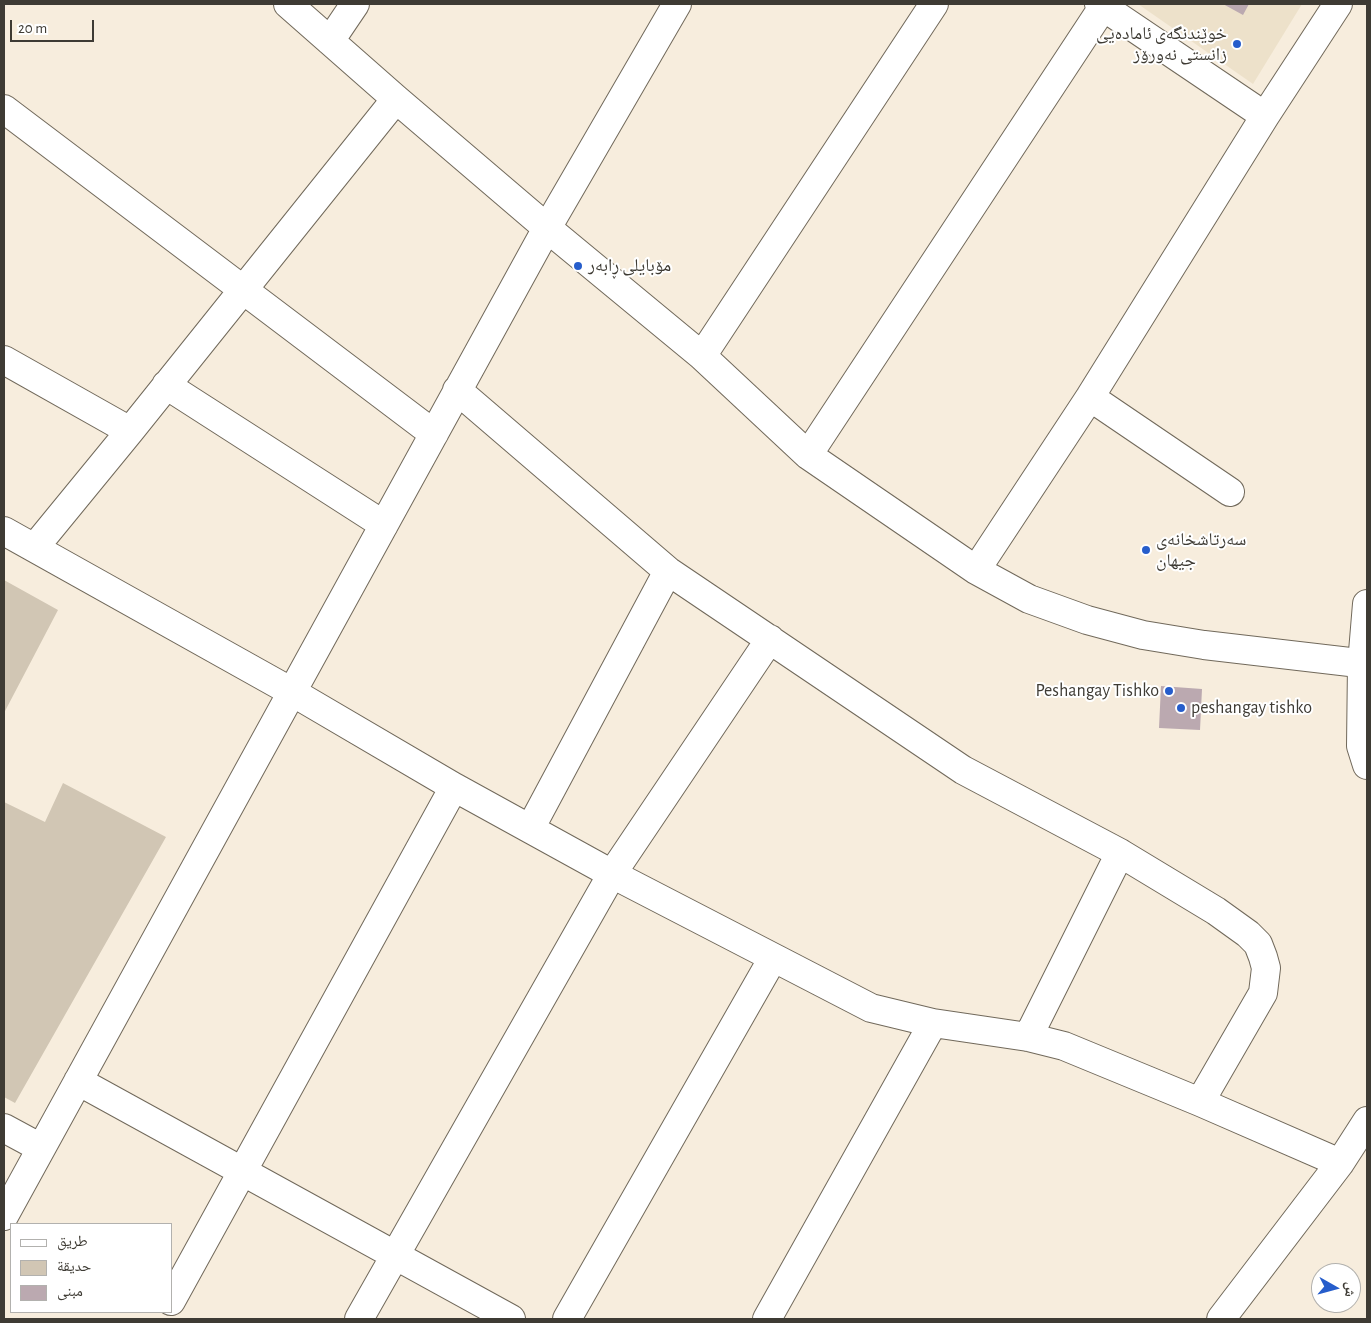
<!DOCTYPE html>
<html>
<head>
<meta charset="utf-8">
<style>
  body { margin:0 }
  #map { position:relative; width:1371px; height:1323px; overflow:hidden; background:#f7eddd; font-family:"Alegreya Sans","Noto Naskh Arabic",sans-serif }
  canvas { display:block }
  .frame { position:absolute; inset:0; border:5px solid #3e3b34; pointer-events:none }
  .legend { position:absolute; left:10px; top:1223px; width:162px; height:90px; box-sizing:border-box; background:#fff; border:1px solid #b2b1ae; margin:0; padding:6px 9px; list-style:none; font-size:15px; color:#3e3b34 }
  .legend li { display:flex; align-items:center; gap:10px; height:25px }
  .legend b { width:25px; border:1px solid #b2b1ae }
  .north { position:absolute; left:1311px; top:1263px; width:50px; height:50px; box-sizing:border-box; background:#fff; border:1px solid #b2b1ae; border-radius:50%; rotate:97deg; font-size:14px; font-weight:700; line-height:20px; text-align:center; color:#3e3b34 }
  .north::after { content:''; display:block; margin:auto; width:18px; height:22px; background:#265dcb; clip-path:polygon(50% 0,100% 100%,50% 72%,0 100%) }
  .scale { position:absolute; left:10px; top:20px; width:84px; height:22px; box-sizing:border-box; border:2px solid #3e3b34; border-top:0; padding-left:6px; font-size:15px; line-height:18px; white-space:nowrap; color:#3e3b34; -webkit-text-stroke:4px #fff; paint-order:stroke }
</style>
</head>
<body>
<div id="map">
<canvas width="1371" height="1323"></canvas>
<div class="frame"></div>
<ul class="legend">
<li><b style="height:6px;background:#fff"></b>طريق</li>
<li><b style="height:14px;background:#d1c6b4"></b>حديقة</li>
<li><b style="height:14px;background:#bba9b0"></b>مبنى</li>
</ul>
<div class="north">ش</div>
<div class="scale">20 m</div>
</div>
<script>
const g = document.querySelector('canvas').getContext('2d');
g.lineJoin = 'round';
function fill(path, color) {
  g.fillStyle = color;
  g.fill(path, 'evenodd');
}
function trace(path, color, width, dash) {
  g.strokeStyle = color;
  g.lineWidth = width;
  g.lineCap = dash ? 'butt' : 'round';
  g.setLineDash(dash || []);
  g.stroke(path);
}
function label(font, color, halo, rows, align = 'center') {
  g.font = font + ' "Alegreya Sans","Noto Naskh Arabic",sans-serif';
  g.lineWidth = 4;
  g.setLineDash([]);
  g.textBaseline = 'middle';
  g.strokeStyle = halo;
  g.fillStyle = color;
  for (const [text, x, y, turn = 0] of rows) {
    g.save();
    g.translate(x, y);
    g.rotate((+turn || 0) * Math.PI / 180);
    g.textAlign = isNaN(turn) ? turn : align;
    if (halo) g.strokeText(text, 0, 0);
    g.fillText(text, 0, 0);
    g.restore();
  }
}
fill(new Path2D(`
  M 1138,4 L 1302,4 L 1253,84 Z`), '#ede1ca');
fill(new Path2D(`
  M 4,580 L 58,610 L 4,713 Z
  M 63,783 L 166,837 L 15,1103 L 4,1097 L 4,802 L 45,822 Z`), '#d1c6b4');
fill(new Path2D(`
  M 1223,4 L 1249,4 L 1243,15 Z
  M 1161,686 L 1202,689 L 1200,730 L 1159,728 Z`), '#bba9b0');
const minor = new Path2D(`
  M 288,4 L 396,99 L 547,228 L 702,356 L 808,455 L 976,570 L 1029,599 L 1087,620 L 1143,635 L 1204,645 L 1367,664
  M 1099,4 L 1265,116
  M 330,41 L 355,4
  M 4,109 L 434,434
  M 702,356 L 934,4
  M 4,360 L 130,431
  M 166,385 L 384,525
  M 457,390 L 668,571 L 963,770 L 1120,853 L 1216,911 L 1248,934 L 1258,944 L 1263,957 L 1266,968 L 1263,993 L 1200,1102
  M 1090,397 L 1230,492
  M 808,455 L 1103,7
  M 4,531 L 292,692 L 454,787 L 612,874 L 871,1008 L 933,1023 L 1028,1037 L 1064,1046 L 1200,1102 L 1340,1163
  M 35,547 L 130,431 L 396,99
  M 976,570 L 1090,397 L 1265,116 L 1338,4
  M 1367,604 L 1362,664 L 1361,746 L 1367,765
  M 530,829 L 668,571
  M 1028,1037 L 1120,853
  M 78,1081 L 511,1319
  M 4,1128 L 41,1148
  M 4,1216 L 547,228 L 677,4
  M 171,1301 L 454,787
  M 359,1319 L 612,874 L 770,639
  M 567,1319 L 773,958
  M 767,1319 L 933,1023
  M 1221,1319 L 1340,1163 L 1367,1121`);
trace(minor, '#71695b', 30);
trace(minor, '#fff', 28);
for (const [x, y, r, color] of [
  [1237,44,5,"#265dcb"],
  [578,266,5,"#265dcb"],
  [1146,550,5,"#265dcb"],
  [1169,691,5,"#265dcb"],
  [1181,708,5,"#265dcb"]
]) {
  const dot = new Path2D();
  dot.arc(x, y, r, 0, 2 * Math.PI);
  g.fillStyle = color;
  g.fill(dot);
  trace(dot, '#fff', 2);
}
label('18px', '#3e3b34', '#fff', [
  ["خوێندنگەی ئامادەیی",1227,34,"right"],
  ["زانستی نەورۆز",1227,55,"right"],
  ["مۆبایلی ڕابەر",588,266],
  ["سەرتاشخانەی",1156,540],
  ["جیهان",1156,561],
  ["Peshangay Tishko",1159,691,"right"],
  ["peshangay tishko",1191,708]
], 'left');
</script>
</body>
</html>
